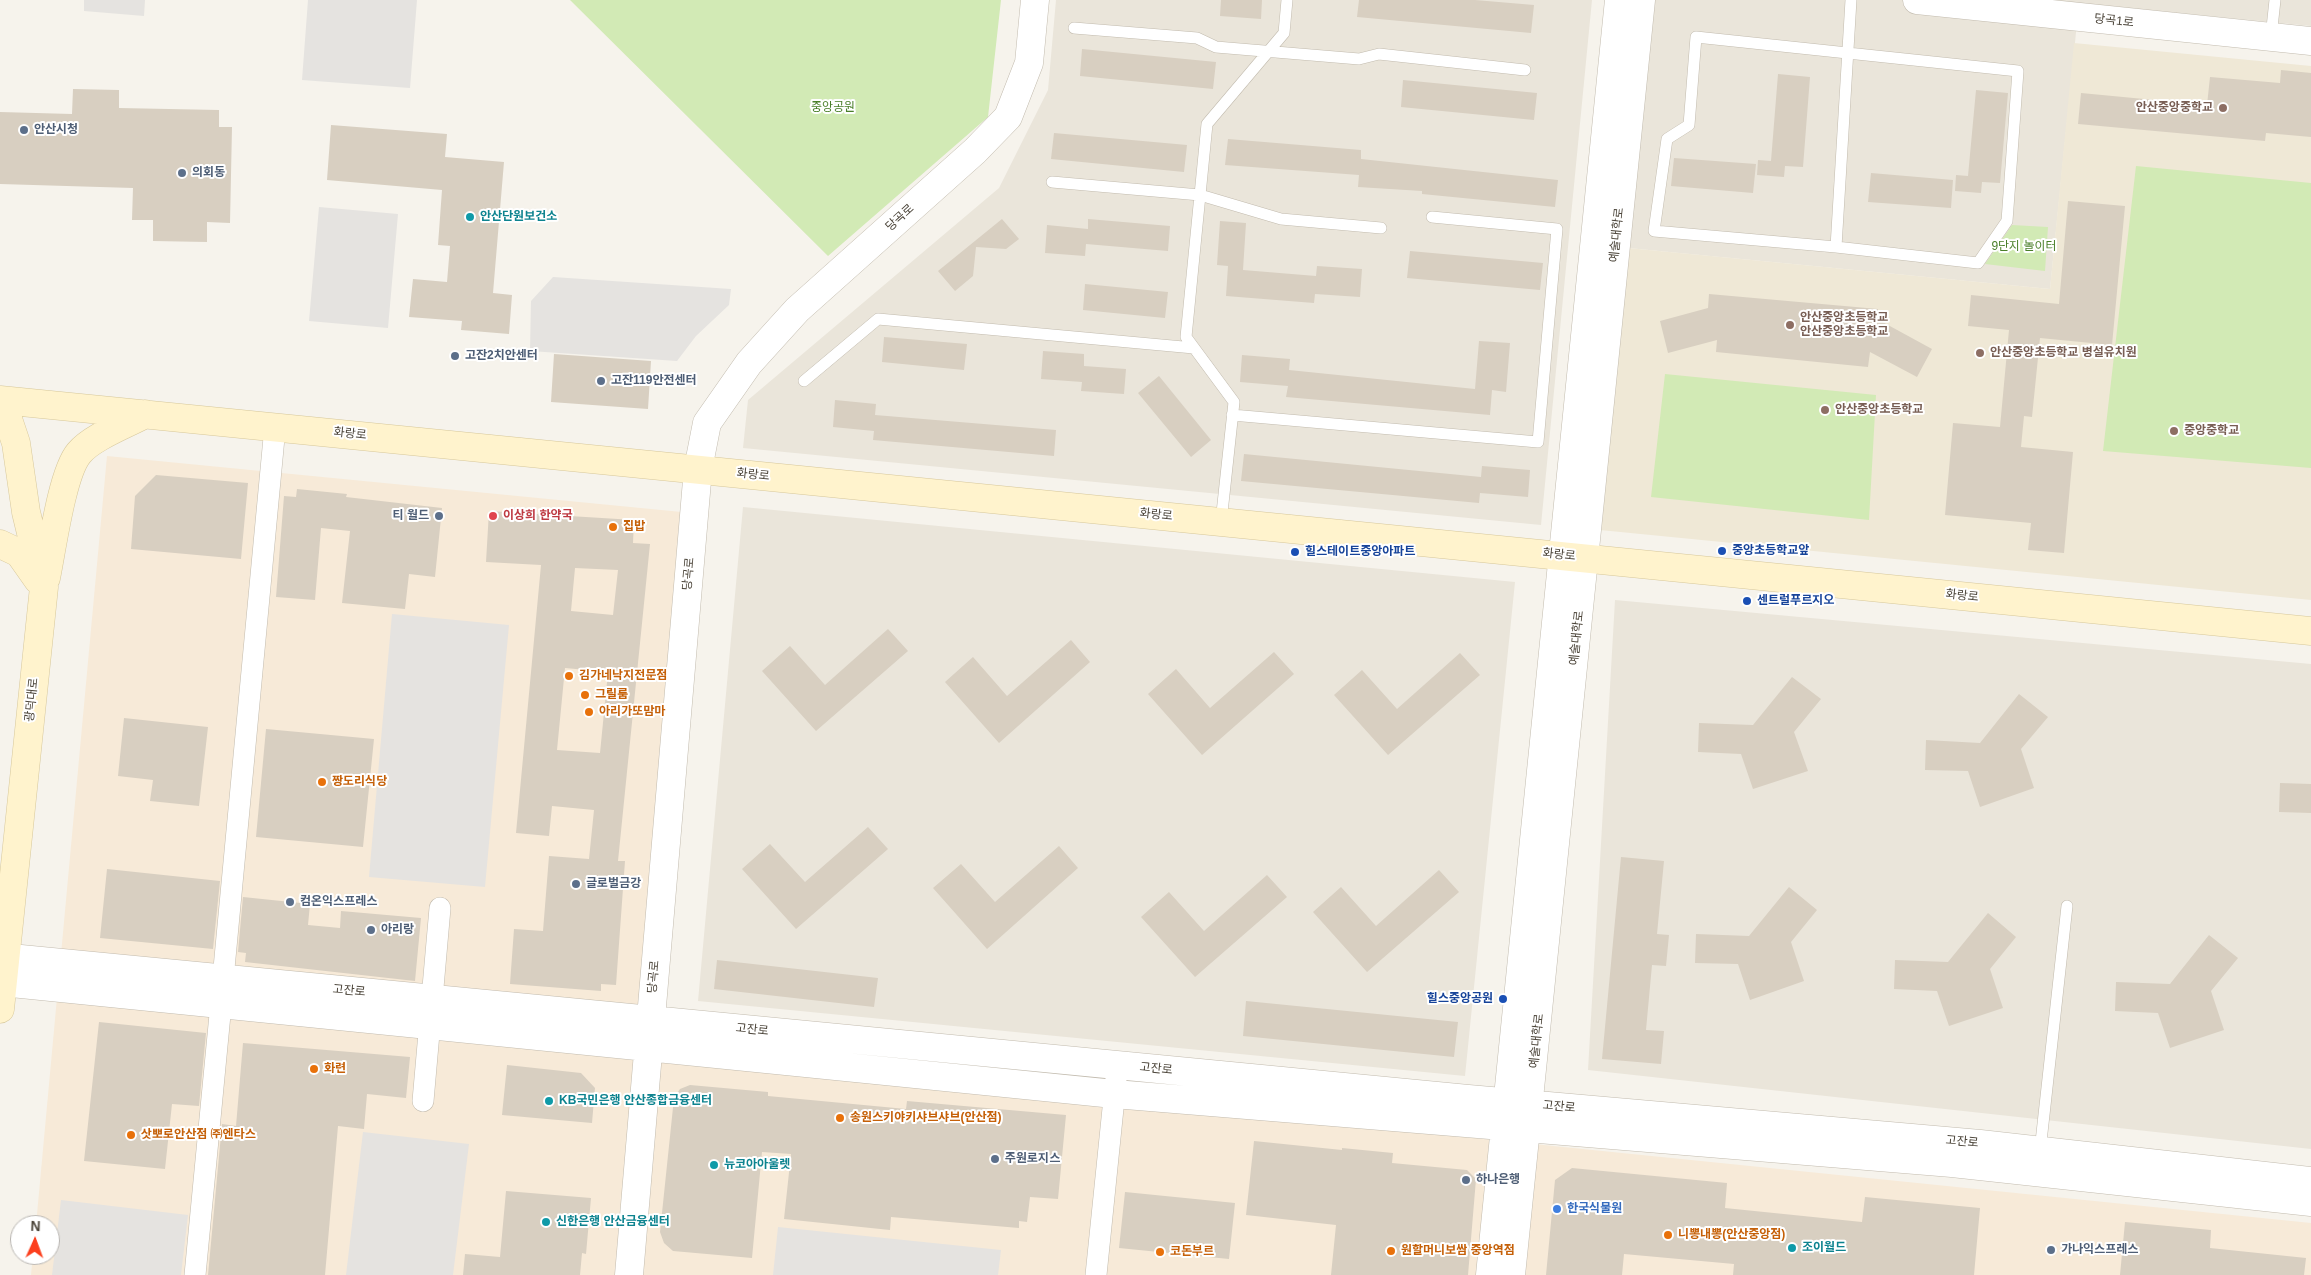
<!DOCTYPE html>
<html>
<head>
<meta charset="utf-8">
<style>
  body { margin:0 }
  #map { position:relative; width:2311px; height:1275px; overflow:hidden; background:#f6f3ec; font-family:Helvetica,sans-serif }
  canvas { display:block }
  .north { position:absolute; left:10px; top:1215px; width:50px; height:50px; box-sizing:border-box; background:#fff; border:1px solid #b7b4b0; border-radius:50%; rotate:2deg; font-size:14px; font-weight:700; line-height:20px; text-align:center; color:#4b4439 }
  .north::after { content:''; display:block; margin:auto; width:18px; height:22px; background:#fc3f1d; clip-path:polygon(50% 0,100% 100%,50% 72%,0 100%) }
</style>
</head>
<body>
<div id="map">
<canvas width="2311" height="1275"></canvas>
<div class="north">N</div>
</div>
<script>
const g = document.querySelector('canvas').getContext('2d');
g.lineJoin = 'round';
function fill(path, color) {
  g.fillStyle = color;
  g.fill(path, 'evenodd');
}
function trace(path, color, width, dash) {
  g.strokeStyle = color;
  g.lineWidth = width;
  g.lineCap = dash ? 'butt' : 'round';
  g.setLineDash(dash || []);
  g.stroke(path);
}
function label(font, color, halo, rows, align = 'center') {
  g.font = font + ' Helvetica,"Noto Sans KR",sans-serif';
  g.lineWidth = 4;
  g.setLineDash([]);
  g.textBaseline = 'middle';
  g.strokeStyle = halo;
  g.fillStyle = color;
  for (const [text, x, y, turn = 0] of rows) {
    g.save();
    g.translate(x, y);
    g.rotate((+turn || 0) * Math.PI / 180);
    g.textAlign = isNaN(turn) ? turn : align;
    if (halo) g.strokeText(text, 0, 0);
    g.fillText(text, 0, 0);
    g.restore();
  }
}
fill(new Path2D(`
  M 1056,0 L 1592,0 L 1541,525 L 743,448 L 748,400 L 999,188 L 1048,90 Z
  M 1652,0 L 2311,0 L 2311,26 L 2079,3 L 2050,289 L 1628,248 Z
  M 743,507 L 1515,582 L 1465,1076 L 698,1001 Z
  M 1615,600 L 2311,664 L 2311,1149 L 1588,1070 Z`), '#eae5da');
fill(new Path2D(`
  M 107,456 L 692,513 L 638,1053 L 2311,1223 L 2311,1275 L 31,1275 L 33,1255 L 50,1255 L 50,1225 L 36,1225 Z`), '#f7ead8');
fill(new Path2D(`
  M 2074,43 L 2311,66 L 2311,600 L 1600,530 L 1628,248 L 2050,289 Z`), '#efe8d6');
fill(new Path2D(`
  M 570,0 L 1001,0 L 988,117 L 828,256 Z
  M 2136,166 L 2311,183 L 2311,468 L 2103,451 Z
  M 2012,225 L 2048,227 L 2045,271 L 1985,264 Z
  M 1665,374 L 1876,395 L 1869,520 L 1651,497 Z`), '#d2eab5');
fill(new Path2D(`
  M 84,0 L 145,0 L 144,16 L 84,11 Z
  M 308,0 L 417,0 L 410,88 L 302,80 Z
  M 319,207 L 398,214 L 388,328 L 309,321 Z
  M 553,277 L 731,289 L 729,305 L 696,336 L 677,361 L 530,351 L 531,301 Z
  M 392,614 L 509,625 L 485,887 L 369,877 Z
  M 363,1132 L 469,1144 L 453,1275 L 346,1275 Z
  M 61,1200 L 188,1215 L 181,1275 L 52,1275 Z
  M 778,1227 L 1001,1250 L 998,1275 L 773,1275 Z`), '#e5e3e0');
fill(new Path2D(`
  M 1221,0 L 1262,0 L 1261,19 L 1220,16 Z
  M 1359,0 L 1475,0 L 1534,5 L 1531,33 L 1357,17 Z
  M 1082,49 L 1216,62 L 1213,89 L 1080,76 Z
  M 2281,70 L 2311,73 L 2311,137 L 2266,133 L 2265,141 L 2078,124 L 2081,93 L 2207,105 L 2210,77 L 2280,83 Z
  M 1778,74 L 1810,77 L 1803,167 L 1785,166 L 1784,177 L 1757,175 L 1758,160 L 1771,161 Z
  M 1403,80 L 1537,93 L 1534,120 L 1401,107 Z
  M 73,89 L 119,90 L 119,108 L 219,110 L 219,127 L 232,127 L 230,223 L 207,222 L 207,242 L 153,241 L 153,220 L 132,220 L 133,188 L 0,184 L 0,112 L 72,114 Z
  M 1976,90 L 2008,93 L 2000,183 L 1982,182 L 1981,193 L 1955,191 L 1956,175 L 1968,176 Z
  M 331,125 L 447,134 L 445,157 L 504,162 L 493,293 L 512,295 L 509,334 L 461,330 L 462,321 L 409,317 L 413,279 L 447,282 L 450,246 L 438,245 L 442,190 L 327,180 Z
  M 1054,133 L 1187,145 L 1184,172 L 1051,159 Z
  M 1228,139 L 1361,150 L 1361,159 L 1558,180 L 1555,207 L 1422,194 L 1422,191 L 1358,187 L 1359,175 L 1225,165 Z
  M 1674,158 L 1756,164 L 1753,193 L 1671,186 Z
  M 1871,173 L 1953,180 L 1951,208 L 1868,202 Z
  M 2068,201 L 2125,206 L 2112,345 L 2040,338 L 2032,417 L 2024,416 L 2021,447 L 2073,452 L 2064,553 L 2028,550 L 2031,523 L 1945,515 L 1953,423 L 2000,427 L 2009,330 L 1968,326 L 1971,295 L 2059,304 Z
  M 1002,219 L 1019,239 L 1006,249 L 976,247 L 973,276 L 955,291 L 938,271 Z
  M 1088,219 L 1170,226 L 1168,251 L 1086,244 L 1085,256 L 1045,253 L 1047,225 L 1088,229 Z
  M 1220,221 L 1246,223 L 1243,270 L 1316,276 L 1317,266 L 1362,269 L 1360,297 L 1315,294 L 1314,303 L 1226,296 L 1228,266 L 1217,265 Z
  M 1410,251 L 1543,263 L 1540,290 L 1407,278 Z
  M 1085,284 L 1168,292 L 1165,318 L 1083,310 Z
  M 1709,294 L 1878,309 L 1877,319 L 1932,349 L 1917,377 L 1870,352 L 1868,367 L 1716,352 L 1717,340 L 1668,353 L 1660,321 L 1708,308 Z
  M 884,337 L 967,344 L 964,370 L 882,362 Z
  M 1479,341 L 1510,343 L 1506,392 L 1492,390 L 1490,415 L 1286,397 L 1288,386 L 1240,382 L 1242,355 L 1290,359 L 1289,370 L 1475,389 Z
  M 1043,351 L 1084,354 L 1084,366 L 1126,369 L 1124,394 L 1081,391 L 1082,382 L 1041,379 Z
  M 554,354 L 651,361 L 648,409 L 551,402 Z
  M 1159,376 L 1211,440 L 1191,457 L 1138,393 Z
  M 835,400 L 876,404 L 875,415 L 1056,430 L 1054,456 L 873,440 L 874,431 L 833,427 Z
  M 1244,454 L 1481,477 L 1482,466 L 1530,470 L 1528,497 L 1480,493 L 1479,503 L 1241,481 Z
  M 156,475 L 248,483 L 241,559 L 131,549 L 135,496 Z
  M 297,489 L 347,494 L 346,497 L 442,508 L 435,577 L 409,574 L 405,609 L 342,603 L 350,531 L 321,528 L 315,600 L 276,597 L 284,496 L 296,497 Z
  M 489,511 L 634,520 L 633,543 L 650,544 L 618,861 L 625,861 L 616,985 L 601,984 L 601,991 L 510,984 L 514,929 L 543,931 L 549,856 L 589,859 L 594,810 L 552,806 L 549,836 L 516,833 L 541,565 L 486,562 ZM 575,568 L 618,570 L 613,615 L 571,611 ZM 565,668 L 608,672 L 600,753 L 557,750 Z
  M 888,629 L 908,651 L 816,731 L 762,671 L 790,646 L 825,685 Z
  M 1071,640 L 1090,662 L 999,743 L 945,682 L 973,657 L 1007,696 Z
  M 1274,652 L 1294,674 L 1202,755 L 1148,694 L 1176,669 L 1210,708 Z
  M 1460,653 L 1480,675 L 1388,755 L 1334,695 L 1362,670 L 1397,709 Z
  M 1792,677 L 1821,699 L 1794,732 L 1808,771 L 1753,789 L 1741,754 L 1698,752 L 1699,723 L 1753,725 Z
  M 2019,694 L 2048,717 L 2021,749 L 2034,788 L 1980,807 L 1968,771 L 1925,770 L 1926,740 L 1980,743 Z
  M 124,718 L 208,727 L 199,806 L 150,801 L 153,780 L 118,776 Z
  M 266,729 L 374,739 L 363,847 L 256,837 Z
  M 2280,783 L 2311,784 L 2311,813 L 2279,812 Z
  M 868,827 L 888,849 L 796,929 L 742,869 L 770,844 L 805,882 Z
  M 1059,846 L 1078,868 L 987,949 L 933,888 L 961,864 L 995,902 Z
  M 1621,857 L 1664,861 L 1657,934 L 1669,935 L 1666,966 L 1652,965 L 1646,1030 L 1664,1031 L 1661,1064 L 1602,1059 Z
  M 107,869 L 220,881 L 213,949 L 100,938 Z
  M 1439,870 L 1459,892 L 1367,972 L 1313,912 L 1341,887 L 1376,926 Z
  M 1267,875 L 1287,897 L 1195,977 L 1141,917 L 1169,892 L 1204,931 Z
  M 1789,887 L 1817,910 L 1791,942 L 1804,981 L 1750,1000 L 1738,964 L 1695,963 L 1696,934 L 1749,936 Z
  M 243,897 L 310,904 L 308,925 L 340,928 L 341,911 L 421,918 L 415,981 L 245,962 L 246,953 L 238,952 Z
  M 1988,913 L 2016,937 L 1990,969 L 2003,1008 L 1949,1026 L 1937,991 L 1894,989 L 1895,960 L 1948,962 Z
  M 2209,935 L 2238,958 L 2211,991 L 2224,1030 L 2170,1048 L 2158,1013 L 2115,1011 L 2116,982 L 2170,984 Z
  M 717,960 L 878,978 L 874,1007 L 714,989 Z
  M 1246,1001 L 1458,1022 L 1454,1057 L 1243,1036 Z
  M 99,1022 L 206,1033 L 199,1106 L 172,1104 L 165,1169 L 84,1161 Z
  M 243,1043 L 410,1057 L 406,1098 L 367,1094 L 364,1129 L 338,1126 L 325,1275 L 208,1275 L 222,1124 L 236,1126 Z
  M 507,1065 L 581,1073 L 595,1088 L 592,1123 L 502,1115 Z
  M 690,1085 L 768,1092 L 768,1096 L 906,1109 L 907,1101 L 1066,1115 L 1058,1199 L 1030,1197 L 1027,1222 L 1019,1221 L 1019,1228 L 891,1217 L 890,1230 L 784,1219 L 791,1154 L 762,1152 L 752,1258 L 673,1251 L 664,1243 L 660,1232 L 674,1098 L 680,1089 Z
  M 1254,1141 L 1342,1150 L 1342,1148 L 1393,1153 L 1392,1163 L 1467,1170 L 1476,1179 L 1468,1275 L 1331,1275 L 1336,1225 L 1246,1215 Z
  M 1572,1168 L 1727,1183 L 1725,1208 L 1862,1222 L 1865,1197 L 1980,1208 L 1974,1275 L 1733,1275 L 1734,1264 L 1624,1254 L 1622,1275 L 1546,1275 L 1555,1180 Z
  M 506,1191 L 591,1198 L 586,1254 L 582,1253 L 580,1275 L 463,1275 L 465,1254 L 500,1257 Z
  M 1125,1192 L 1235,1203 L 1229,1259 L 1119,1248 Z
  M 2125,1222 L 2211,1230 L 2210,1248 L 2306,1258 L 2304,1275 L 2120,1275 Z`), '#d8cfc1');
const service = new Path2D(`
  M 1074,28 L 1197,38 L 1216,47 L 1359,59 L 1379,54 L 1525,70
  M 2271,37 L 2275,0
  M 1052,182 L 1200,195 L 1281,219 L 1381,228
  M 1836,247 L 1654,231 L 1667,139 L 1689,125 L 1696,37 L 2018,71 L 2007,221 L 1978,263 L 1836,247 L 1851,0
  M 804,381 L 878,319 L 1194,348
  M 1232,415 L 1538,442 L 1557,229 L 1432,217
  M 1221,522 L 1234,402 L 1186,337 L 1207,124 L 1284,33 L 1287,0
  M 2040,1151 L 2067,906`);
const minor = new Path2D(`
  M 223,979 L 275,427
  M 423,1101 L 440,908
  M 195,1275 L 221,1004
  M 1096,1275 L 1116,1079`);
const tertiary = new Path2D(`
  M 1917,0 L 2311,41
  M 0,957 L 1468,1099 L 1980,1144 L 2311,1181
  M 0,982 L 1114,1094 L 1952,1163 L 2311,1202
  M 629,1275 L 698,469 L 707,423 L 749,363 L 797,310 L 975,151 L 1008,117 L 1029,63 L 1035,0
  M 1490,1275 L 1619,0
  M 1511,1275 L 1641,0`);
const secondary = new Path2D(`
  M 0,400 L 2311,631
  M 0,544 L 19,553 L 38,580
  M 46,578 C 52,549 62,473 79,453 C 92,437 127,424 145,414
  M 0,1009 L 44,587 L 26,512 L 16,443 L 2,401`);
trace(service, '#c2bbae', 12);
trace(minor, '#c2bbae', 22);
trace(tertiary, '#c2bbae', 29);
trace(secondary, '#d6c79b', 29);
trace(service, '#fff', 11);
trace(minor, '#fff', 21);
trace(tertiary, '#fff', 28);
trace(secondary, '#fff3cd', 28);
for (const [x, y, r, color] of [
  [2223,108,5,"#8d6e63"],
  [24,130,5,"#5c6f8a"],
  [182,173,5,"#5c6f8a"],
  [470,217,5,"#0f9aa8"],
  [1790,325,5,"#8d6e63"],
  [1980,353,5,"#8d6e63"],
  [455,356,5,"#5c6f8a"],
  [601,381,5,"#5c6f8a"],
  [1825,410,5,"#8d6e63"],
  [2174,431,5,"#8d6e63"],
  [439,516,5,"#5c6f8a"],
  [493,516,5,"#e0444e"],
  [613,527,5,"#e8710a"],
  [1722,551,5,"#1a4fb4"],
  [1295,552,5,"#1a4fb4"],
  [1747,601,5,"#1a4fb4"],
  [569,676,5,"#e8710a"],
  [585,695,5,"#e8710a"],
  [589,712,5,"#e8710a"],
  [322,782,5,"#e8710a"],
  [576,884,5,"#5c6f8a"],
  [290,902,5,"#5c6f8a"],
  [371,930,5,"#5c6f8a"],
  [1503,999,5,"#1a4fb4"],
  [314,1069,5,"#e8710a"],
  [549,1101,5,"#0f9aa8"],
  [840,1118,5,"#e8710a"],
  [131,1135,5,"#e8710a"],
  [995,1159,5,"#5c6f8a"],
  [714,1165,5,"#0f9aa8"],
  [1466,1180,5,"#5c6f8a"],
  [1557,1209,5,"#3f7fe0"],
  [546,1222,5,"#0f9aa8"],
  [1668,1235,5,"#e8710a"],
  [1792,1248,5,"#0f9aa8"],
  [2051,1250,5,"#5c6f8a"],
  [1391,1251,5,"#e8710a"],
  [1160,1252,5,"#e8710a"]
]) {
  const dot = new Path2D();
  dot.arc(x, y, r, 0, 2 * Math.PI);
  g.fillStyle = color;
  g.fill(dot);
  trace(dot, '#fff', 2);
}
label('12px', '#4b4439', '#fff', [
  ["당곡1로",2114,21,6],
  ["당곡로",900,218,-42],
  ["예술대학로",1617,235,-84],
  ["화랑로",350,434,6],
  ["화랑로",753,475,6],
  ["화랑로",1156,515,6],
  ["화랑로",1559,555,6],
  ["당곡로",689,574,-85],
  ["화랑로",1962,596,6],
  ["예술대학로",1577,638,-84],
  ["광덕대로",32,700,-84],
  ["당곡로",654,977,-85],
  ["고잔로",349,991,5],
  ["고잔로",752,1030,6],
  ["예술대학로",1537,1041,-84],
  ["고잔로",1156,1069,6],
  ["고잔로",1559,1107,5],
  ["고잔로",1962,1142,5]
]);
label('12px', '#4a7f2a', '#fff', [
  ["중앙공원",833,108],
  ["9단지 놀이터",2024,247]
]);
label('bold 12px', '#785e54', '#fff', [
  ["안산중앙중학교",2213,108,"right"],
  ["안산중앙초등학교",1800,318],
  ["안산중앙초등학교",1800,332],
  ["안산중앙초등학교 병설유치원",1990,353],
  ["안산중앙초등학교",1835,410],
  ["중앙중학교",2184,431]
], 'left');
label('bold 12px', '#4e5e75', '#fff', [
  ["안산시청",34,130],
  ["의회동",192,173],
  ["고잔2치안센터",465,356],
  ["고잔119안전센터",611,381],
  ["티 월드",429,516,"right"],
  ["글로벌금강",586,884],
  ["컴온익스프레스",300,902],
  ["아리랑",381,930],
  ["주원로지스",1005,1159],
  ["하나은행",1476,1180],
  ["가나익스프레스",2061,1250]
], 'left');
label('bold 12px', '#0d838f', '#fff', [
  ["안산단원보건소",480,217],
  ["KB국민은행 안산종합금융센터",559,1101],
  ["뉴코아아울렛",724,1165],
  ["신한은행 안산금융센터",556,1222],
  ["조이월드",1802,1248]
], 'left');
label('bold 12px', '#be3a42', '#fff', [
  ["이상희 한약국",503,516]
], 'left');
label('bold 12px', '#c56008', '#fff', [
  ["집밥",623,527],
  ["김가네낙지전문점",579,676],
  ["그릴룸",595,695],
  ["아리가또맘마",599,712],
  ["짱도리식당",332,782],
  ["화련",324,1069],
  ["송원스키야키샤브샤브(안산점)",850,1118],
  ["삿뽀로안산점 ㈜엔타스",141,1135],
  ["니뽕내뽕(안산중앙점)",1678,1235],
  ["원할머니보쌈 중앙역점",1401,1251],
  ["코돈부르",1170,1252]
], 'left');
label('bold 12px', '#164399', '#fff', [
  ["중앙초등학교앞",1732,551],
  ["힐스테이트중앙아파트",1305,552],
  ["센트럴푸르지오",1757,601],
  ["힐스중앙공원",1493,999,"right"]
], 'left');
label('bold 12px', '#366cbe', '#fff', [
  ["한국식물원",1567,1209]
], 'left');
</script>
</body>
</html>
